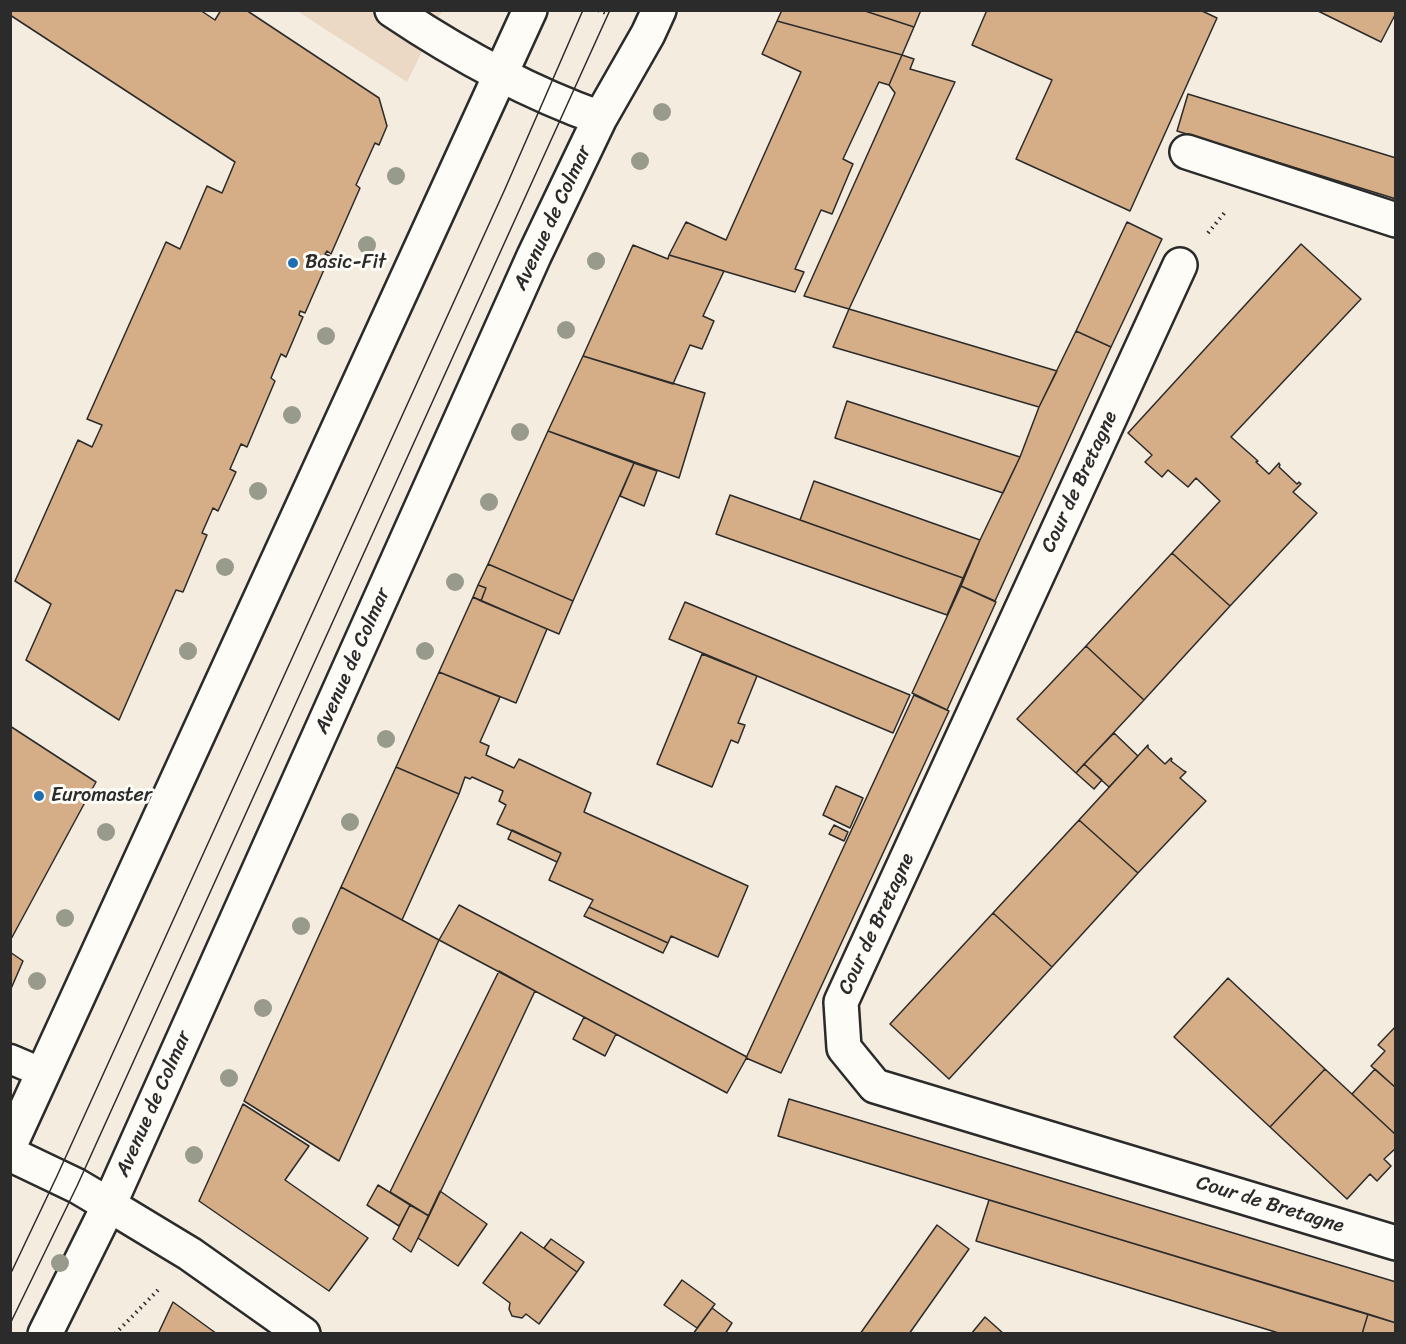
<!DOCTYPE html>
<html>
<head>
<meta charset="utf-8">
<style>
  body { margin:0 }
  #map { position:relative; width:1406px; height:1344px; overflow:hidden; background:#f5ece0; font-family:Sriracha,sans-serif }
  canvas { display:block }
  .frame { position:absolute; inset:0; border:12px solid #2b2b2b; pointer-events:none }
</style>
</head>
<body>
<div id="map">
<canvas width="1406" height="1344"></canvas>
<div class="frame"></div>
</div>
<script>
const g = document.querySelector('canvas').getContext('2d');
g.lineJoin = 'round';
function fill(path, color) {
  g.fillStyle = color;
  g.fill(path, 'evenodd');
}
function trace(path, color, width, dash) {
  g.strokeStyle = color;
  g.lineWidth = width;
  g.lineCap = dash ? 'butt' : 'round';
  g.setLineDash(dash || []);
  g.stroke(path);
}
function label(font, color, halo, rows, align = 'center') {
  g.font = font + ' Sriracha,sans-serif';
  g.lineWidth = 6;
  g.setLineDash([]);
  g.textBaseline = 'middle';
  g.strokeStyle = halo;
  g.fillStyle = color;
  for (const [text, x, y, turn = 0] of rows) {
    g.save();
    g.translate(x, y);
    g.rotate((+turn || 0) * Math.PI / 180);
    g.textAlign = isNaN(turn) ? turn : align;
    if (halo) g.strokeText(text, 0, 0);
    g.fillText(text, 0, 0);
    g.restore();
  }
}
fill(new Path2D(`
  M 297,11 L 442,11 L 407,82 Z`), '#ebd9c5');
const building = new Path2D(`
  M 10,10 L 200,10 L 215,20 L 221,10 L 246,10 L 379,98 L 387,126 L 379,145 L 375,143 L 356,185 L 360,188 L 331,254 L 327,251 L 325,254 L 330,256 L 305,313 L 300,311 L 299,315 L 303,317 L 286,357 L 281,354 L 271,378 L 275,381 L 247,447 L 241,444 L 230,469 L 236,472 L 218,511 L 213,508 L 202,533 L 207,535 L 183,592 L 176,590 L 119,720 L 26,660 L 51,604 L 15,581 L 78,440 L 92,447 L 102,425 L 87,419 L 166,242 L 180,249 L 207,186 L 222,193 L 235,162 L 10,15 Z
  M 782,10 L 862,10 L 914,27 L 902,55 L 777,21 Z
  M 862,10 L 921,10 L 914,27 Z
  M 987,10 L 1200,10 L 1217,18 L 1130,211 L 1016,159 L 1052,80 L 972,45 Z
  M 1316,10 L 1396,10 L 1396,13 L 1381,42 Z
  M 777,21 L 902,55 L 889,85 L 879,82 L 843,159 L 853,164 L 832,214 L 821,210 L 795,269 L 804,272 L 795,292 L 669,255 L 686,222 L 726,240 L 801,72 L 762,54 Z
  M 902,55 L 914,59 L 910,69 L 955,82 L 849,309 L 804,296 L 895,93 L 889,85 Z
  M 1188,94 L 1396,158 L 1396,199 L 1177,131 Z
  M 1127,222 L 1162,239 L 1111,347 L 1076,331 Z
  M 1301,244 L 1361,299 L 1231,437 L 1258,461 L 1256,462 L 1269,474 L 1279,463 L 1280,465 L 1279,467 L 1297,484 L 1299,482 L 1301,484 L 1293,492 L 1317,513 L 1230,606 L 1172,553 L 1220,501 L 1196,478 L 1188,487 L 1168,470 L 1162,477 L 1145,462 L 1152,455 L 1128,433 Z
  M 633,245 L 668,259 L 669,255 L 724,271 L 703,316 L 714,321 L 702,349 L 690,345 L 673,384 L 583,356 Z
  M 849,309 L 1057,371 L 1039,407 L 833,347 Z
  M 1076,331 L 1111,347 L 995,601 L 961,586 L 980,540 L 1020,457 L 1039,407 Z
  M 583,356 L 705,393 L 679,478 L 548,431 Z
  M 847,401 L 1020,457 L 1003,493 L 835,438 Z
  M 548,431 L 634,463 L 573,601 L 488,564 Z
  M 634,463 L 657,471 L 644,506 L 620,496 Z
  M 814,481 L 980,540 L 963,578 L 800,520 Z
  M 730,495 L 963,578 L 947,615 L 716,534 Z
  M 1172,553 L 1230,606 L 1144,700 L 1086,646 Z
  M 488,564 L 573,601 L 559,634 L 481,601 L 486,588 L 478,585 Z
  M 478,585 L 486,588 L 481,601 L 473,597 Z
  M 961,586 L 996,602 L 947,710 L 912,693 Z
  M 473,597 L 547,629 L 516,703 L 439,672 Z
  M 685,602 L 910,695 L 893,733 L 669,639 Z
  M 1086,646 L 1144,700 L 1076,773 L 1017,719 Z
  M 702,654 L 757,676 L 738,723 L 745,725 L 738,743 L 731,740 L 712,787 L 657,764 Z
  M 439,672 L 500,697 L 480,742 L 489,746 L 486,755 L 514,768 L 519,759 L 591,793 L 584,812 L 748,886 L 718,957 L 671,936 L 668,943 L 589,907 L 593,900 L 549,880 L 561,853 L 497,824 L 506,805 L 499,801 L 503,791 L 472,777 L 470,779 L 465,777 L 459,794 L 396,767 Z
  M 914,695 L 949,711 L 781,1073 L 746,1058 Z
  M 10,726 L 96,782 L 10,941 Z
  M 1114,733 L 1138,756 L 1109,787 L 1084,764 Z
  M 1148,745 L 1148,748 L 1165,764 L 1171,758 L 1172,759 L 1171,761 L 1184,771 L 1186,772 L 1180,778 L 1206,801 L 1138,873 L 1079,820 Z
  M 1084,764 L 1102,780 L 1094,789 L 1076,773 Z
  M 396,767 L 459,794 L 402,920 L 341,887 Z
  M 836,786 L 863,798 L 850,828 L 823,815 Z
  M 1079,820 L 1138,873 L 1052,967 L 993,913 Z
  M 834,825 L 848,832 L 844,841 L 829,834 Z
  M 512,830 L 561,853 L 557,862 L 508,839 Z
  M 341,887 L 439,940 L 339,1161 L 244,1101 Z
  M 459,905 L 747,1057 L 727,1093 L 439,940 Z
  M 589,907 L 668,943 L 663,953 L 584,916 Z
  M 993,913 L 1052,967 L 949,1079 L 890,1024 Z
  M 10,952 L 23,961 L 10,991 Z
  M 499,971 L 535,991 L 429,1216 L 390,1192 Z
  M 1228,978 L 1325,1069 L 1270,1127 L 1174,1037 Z
  M 584,1017 L 616,1034 L 605,1056 L 573,1039 Z
  M 1396,1026 L 1396,1088 L 1371,1066 L 1385,1051 L 1378,1045 Z
  M 1325,1069 L 1396,1135 L 1396,1148 L 1384,1159 L 1391,1166 L 1377,1181 L 1370,1174 L 1347,1199 L 1270,1127 Z
  M 1375,1069 L 1396,1088 L 1396,1135 L 1352,1094 Z
  M 789,1099 L 1396,1282 L 1396,1323 L 778,1136 Z
  M 243,1104 L 309,1146 L 285,1180 L 368,1238 L 329,1291 L 199,1201 Z
  M 378,1185 L 410,1205 L 399,1226 L 367,1205 Z
  M 440,1191 L 487,1224 L 458,1266 L 418,1238 Z
  M 989,1200 L 1368,1314 L 1362,1334 L 1282,1334 L 976,1241 Z
  M 410,1205 L 429,1216 L 411,1252 L 393,1239 Z
  M 937,1225 L 969,1249 L 909,1334 L 860,1334 Z
  M 521,1232 L 577,1272 L 539,1324 L 526,1314 L 522,1318 L 512,1316 L 509,1309 L 510,1303 L 483,1283 Z
  M 551,1239 L 584,1262 L 577,1272 L 544,1248 Z
  M 682,1280 L 715,1304 L 697,1328 L 664,1305 Z
  M 173,1302 L 202,1323 L 217,1334 L 158,1334 Z
  M 712,1308 L 732,1323 L 725,1334 L 693,1334 Z
  M 1368,1314 L 1396,1323 L 1396,1334 L 1362,1334 Z
  M 985,1317 L 1004,1334 L 971,1334 Z`);
fill(building, '#d5ad86');
trace(building, '#2b2b2b', 1.5);
const lane = new Path2D(`
  M 10,1059 L 43,1073`);
const street = new Path2D(`
  M 1187,152 L 1396,220
  M 1180,265 L 841,1002 L 844,1048 L 875,1086 L 1396,1243
  M 109,1205 L 190,1254 L 303,1334`);
const secondary = new Path2D(`
  M 392,10 C 456,53 527,92 600,118
  M 10,1145 L 530,10
  M 10,1154 L 77,1186 L 109,1205
  M 45,1334 L 109,1205 L 534,256 L 600,118 L 648,34 L 659,10`);
trace(lane, '#2b2b2b', 33);
trace(street, '#2b2b2b', 38);
trace(secondary, '#2b2b2b', 38);
trace(new Path2D(`
  M 598,10 L 609,14
  M 1208,233 L 1226,211
  M 115,1334 L 161,1287`), '#2b2b2b', 4, [1.5, 4.5]);
trace(lane, '#fdfcf7', 28);
trace(street, '#fdfcf7', 33);
trace(secondary, '#fdfcf7', 33);
trace(new Path2D(`
  M 10,1275 L 57,1176 L 505,189 L 583,10
  M 10,1324 L 77,1186 L 610,10`), '#2b2b2b', 1.5);
g.fillStyle = '#989b8c';
for (const [x, y] of [
  [662,112],
  [640,161],
  [396,176],
  [367,245],
  [596,261],
  [566,330],
  [326,336],
  [292,415],
  [520,432],
  [258,491],
  [489,502],
  [225,567],
  [455,582],
  [188,651],
  [425,651],
  [386,739],
  [350,822],
  [106,832],
  [65,918],
  [301,926],
  [37,981],
  [263,1008],
  [229,1078],
  [194,1155],
  [60,1263]
]) {
  g.beginPath();
  g.arc(x, y, 9, 0, 2 * Math.PI);
  g.fill();
}
for (const [x, y, r, color] of [
  [293,263,6,"#1f6fb2"],
  [39,796,6,"#1f6fb2"]
]) {
  const dot = new Path2D();
  dot.arc(x, y, r, 0, 2 * Math.PI);
  g.fillStyle = color;
  g.fill(dot);
  trace(dot, '#fdfcf7', 2);
}
label('20px', '#2b2b2b', '#fdfcf7', [
  ["Avenue de Colmar",553,218,-65],
  ["Cour de Bretagne",1080,482,-65],
  ["Avenue de Colmar",353,661,-66],
  ["Cour de Bretagne",877,924,-65],
  ["Avenue de Colmar",154,1104,-66],
  ["Cour de Bretagne",1270,1205,17]
]);
label('20px', '#2b2b2b', '#fdfcf7', [
  ["Basic-Fit",305,263],
  ["Euromaster",51,796]
], 'left');
</script>
</body>
</html>
